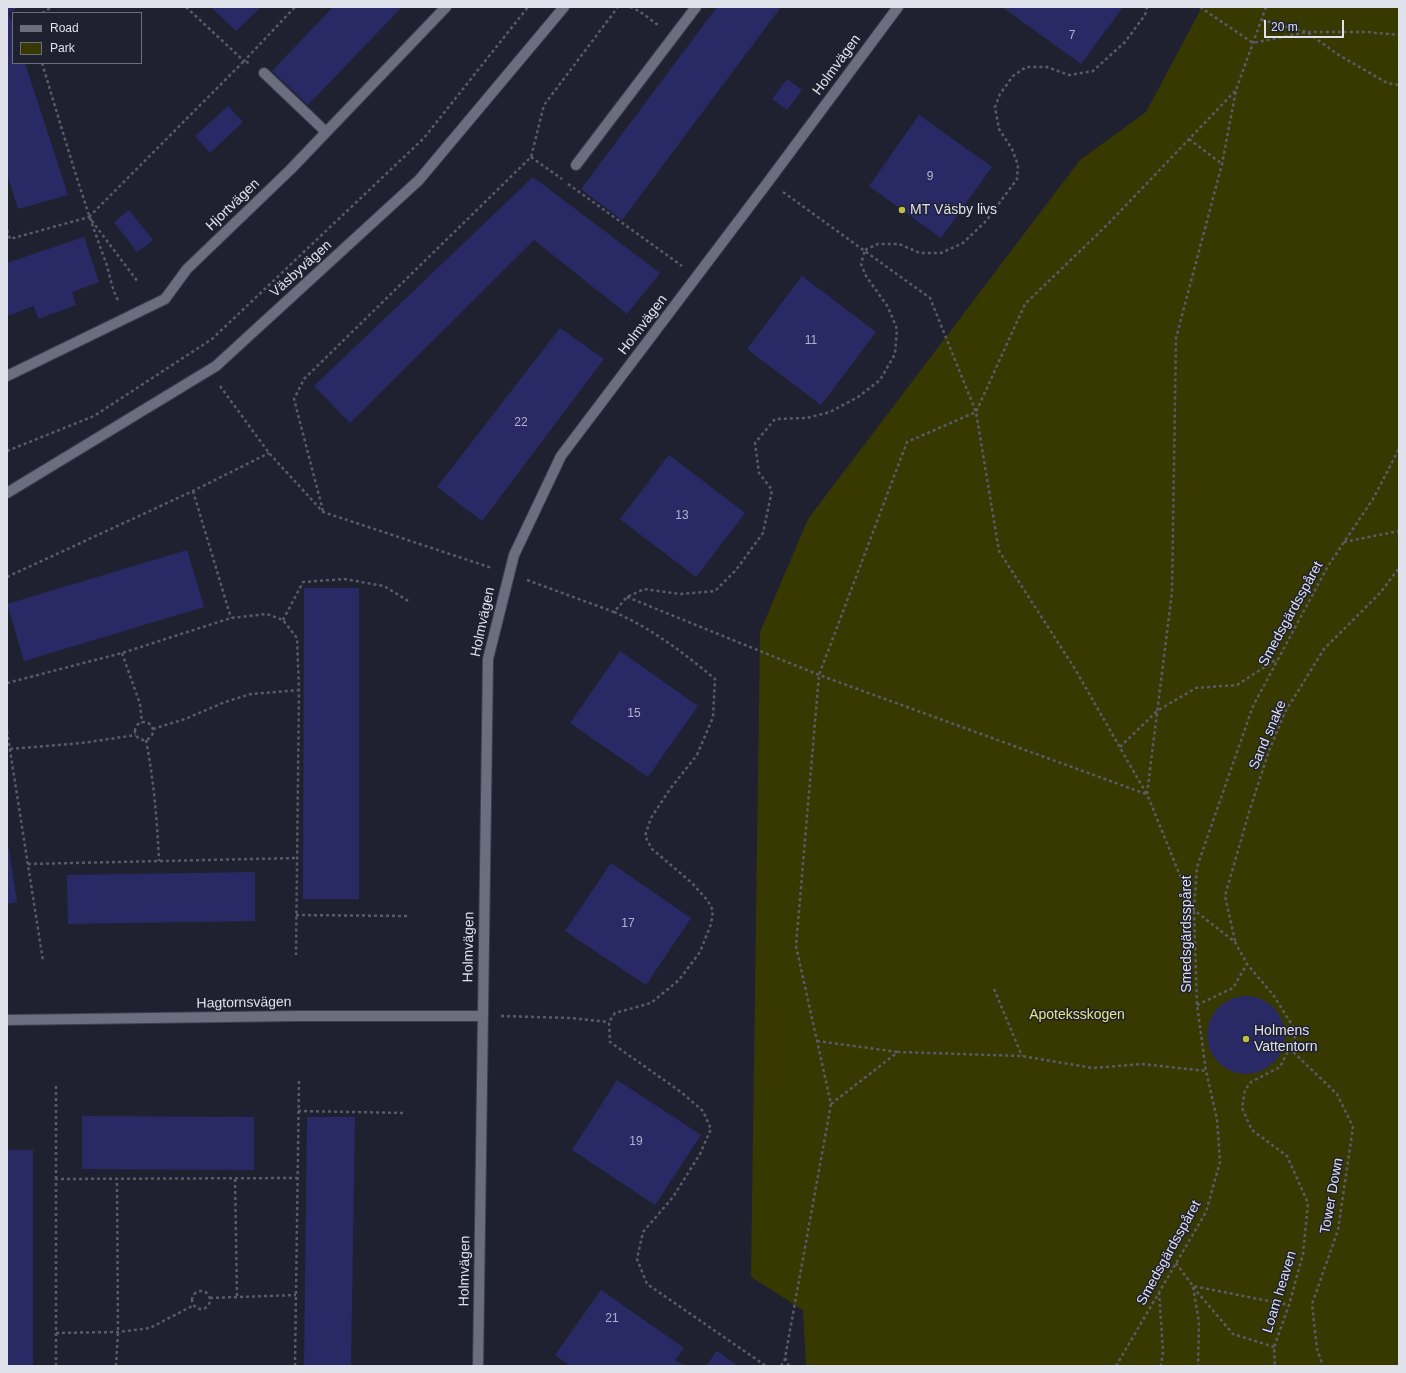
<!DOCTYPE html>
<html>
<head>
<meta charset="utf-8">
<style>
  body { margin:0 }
  #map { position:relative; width:1406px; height:1373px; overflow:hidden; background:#1f2130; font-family:Arial,sans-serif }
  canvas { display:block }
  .frame { position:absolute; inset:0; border:8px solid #dfe1eb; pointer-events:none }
  .legend { position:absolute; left:12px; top:12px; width:130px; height:52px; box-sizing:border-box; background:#1f2130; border:1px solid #6c6e7b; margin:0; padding:5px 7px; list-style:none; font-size:12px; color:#dfe1eb }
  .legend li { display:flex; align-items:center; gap:8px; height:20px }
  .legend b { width:20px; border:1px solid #6c6e7b }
  .scale { position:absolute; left:1264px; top:20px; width:80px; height:18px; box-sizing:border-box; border:2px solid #dfe1eb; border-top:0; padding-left:5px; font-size:12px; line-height:14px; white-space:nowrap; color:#dfe1eb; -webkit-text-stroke:3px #1f2130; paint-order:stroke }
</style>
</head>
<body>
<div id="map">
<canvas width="1406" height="1373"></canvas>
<div class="frame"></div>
<ul class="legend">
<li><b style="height:5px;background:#6b6e7f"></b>Road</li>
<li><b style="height:11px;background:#383900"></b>Park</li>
</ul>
<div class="scale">20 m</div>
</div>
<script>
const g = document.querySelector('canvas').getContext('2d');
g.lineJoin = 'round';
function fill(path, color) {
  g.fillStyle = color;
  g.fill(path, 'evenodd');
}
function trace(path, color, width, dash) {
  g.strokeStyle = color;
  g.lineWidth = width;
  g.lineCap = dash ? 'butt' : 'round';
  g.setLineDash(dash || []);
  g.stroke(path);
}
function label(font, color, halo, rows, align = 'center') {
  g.font = font + ' Arial,sans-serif';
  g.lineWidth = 3;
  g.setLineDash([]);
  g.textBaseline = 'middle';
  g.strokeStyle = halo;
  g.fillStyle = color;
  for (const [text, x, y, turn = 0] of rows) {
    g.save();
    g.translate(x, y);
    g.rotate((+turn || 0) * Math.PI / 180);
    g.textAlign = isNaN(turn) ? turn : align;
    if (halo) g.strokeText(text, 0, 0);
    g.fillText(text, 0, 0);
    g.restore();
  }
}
fill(new Path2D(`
  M 1202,7 L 1399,7 L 1399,1366 L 806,1366 L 803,1310 L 751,1277 L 760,632 L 808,519 L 1080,160 L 1146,112 Z`), '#383900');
fill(new Path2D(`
  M 7,7 L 19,7 L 9,13 L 13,26 L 13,63 L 25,63 L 68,195 L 18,209 L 7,174 Z
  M 211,7 L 261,7 L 236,31 Z
  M 333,7 L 402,7 L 308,105 L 272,71 Z
  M 717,7 L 781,7 L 622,220 L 581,189 Z
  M 1002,7 L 1123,7 L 1081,64 Z
  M 787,79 L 802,90 L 787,110 L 772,99 Z
  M 228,106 L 243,122 L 210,153 L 195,136 Z
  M 919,115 L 992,167 L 941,238 L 869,186 Z
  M 533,177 L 660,273 L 627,314 L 534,240 L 350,423 L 314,386 Z
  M 129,210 L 153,240 L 137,252 L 114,222 Z
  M 84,237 L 99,282 L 72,292 L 76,305 L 38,319 L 34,306 L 7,316 L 7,263 Z
  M 802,276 L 876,332 L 821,405 L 747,349 Z
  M 560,328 L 604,359 L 482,521 L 437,487 Z
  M 669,455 L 745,513 L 696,577 L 620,519 Z
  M 187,550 L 204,607 L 24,661 L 7,604 Z
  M 304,588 L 359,588 L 359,899 L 303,899 Z
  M 620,651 L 698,706 L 648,777 L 570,723 Z
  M 7,837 L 17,902 L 7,904 Z
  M 611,863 L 691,918 L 646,985 L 565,931 Z
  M 255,872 L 255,921 L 68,924 L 67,875 Z
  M1207 1035a39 39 0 1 1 78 0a39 39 0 1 1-78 0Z
  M 617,1080 L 701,1135 L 655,1205 L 572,1150 Z
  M 82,1116 L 254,1117 L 254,1170 L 82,1169 Z
  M 307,1117 L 355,1117 L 351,1366 L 304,1366 Z
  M 7,1150 L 33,1150 L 33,1366 L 7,1366 Z
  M 601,1290 L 684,1348 L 675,1360 L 685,1366 L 570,1366 L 555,1355 Z
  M 717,1351 L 738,1366 L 706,1366 Z`), '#292a65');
const minor = new Path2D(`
  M 264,73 L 326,132
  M 576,165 L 696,7
  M 7,376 L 165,299 L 187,269 L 290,170 L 446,7
  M 7,493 L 216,366 L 419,180 L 564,7
  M 7,1020 L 297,1016 L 482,1016
  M 478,1366 L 488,659 L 514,555 L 561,456 L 768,182 L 898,7`);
trace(minor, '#3c3e4b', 12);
trace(new Path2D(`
  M 186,7 L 244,61 L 295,7
  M 630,7 L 639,11 L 658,25
  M 1200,7 L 1253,43 L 1307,32 L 1367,32 L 1399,35
  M 1266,7 L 1236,90 L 1222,164 L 1176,338 L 1172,592 L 1147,794 L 1194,910 L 1235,942 L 1247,964 L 1274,996 L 1297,1033 L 1280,1067 L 1251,1082 L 1245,1090 L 1242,1108 L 1252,1130 L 1287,1156 L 1308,1203 L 1303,1254 L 1289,1305 L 1274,1347 L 1275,1366
  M 42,13 L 52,7
  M 1262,20 L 1307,32 L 1337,54 L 1387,83 L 1399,85
  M 42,63 C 62,129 81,196 105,260 C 110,273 111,288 118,300
  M 1189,139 L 1222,164
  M 531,157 L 562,179
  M 568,184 L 682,266
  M 783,192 L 930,298 L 976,412 L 999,551 L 1075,669 L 1146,793
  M 89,217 L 244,61 L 249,63
  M 7,230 L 10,239 L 89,217 L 138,282
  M 865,250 L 878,244 L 899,244 L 920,253 L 941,253 L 963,243 L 986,221 L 1017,179 L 1018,165 L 1012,149 L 999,129 L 995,107 L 1000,94 L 1013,76 L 1026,67 L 1047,67 L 1069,75 L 1093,71 L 1125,42 L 1145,15 L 1147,7
  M 220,386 L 269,453 L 323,512 L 492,568
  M 7,451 L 94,416 L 212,339 L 424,138 L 528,7
  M 193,491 L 231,618
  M 323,511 L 294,399 L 304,379 L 531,157 L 544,105 L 618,7
  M 1344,542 L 1399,531
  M 7,577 L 193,491 L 269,453
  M 527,580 L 614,612 L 627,597 L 644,589 L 680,594 L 715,591 L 736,570 L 763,533 L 772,490 L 759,473 L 755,443 L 775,419 L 807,418 L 830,412 L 858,397 L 880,380 L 895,354 L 897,329 L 888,307 L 866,276 L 861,264 L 865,250
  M 627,597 L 819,675 L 1146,794
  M 614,612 C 651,628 684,653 715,679 L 713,717 L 697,755 L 670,789 L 651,818 L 645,836 L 652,849 L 692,883 L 708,901 L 713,911 L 711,924 L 700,952 L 679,980 L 651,1003 L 615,1013 L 609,1022 L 610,1042 L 681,1092 L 703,1111 L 711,1129 L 700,1154 L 673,1197 L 643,1232 L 637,1259 L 647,1284 L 766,1366
  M 283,620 L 303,582 L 344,579 L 384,586 L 410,602
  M 122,653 L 140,704 L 142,723
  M 7,683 L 122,653 L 231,618 L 267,614 L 283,620 L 297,638 L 299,690 L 296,955
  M135 731a9 9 0 1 1 18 0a9 9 0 1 1-18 0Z
  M 153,729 L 185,719 L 225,702 L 251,694 L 299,690
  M 7,731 L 43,961
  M 146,740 C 154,782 157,819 159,861
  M 1120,747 L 1157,711 L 1196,688 L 1237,685 L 1277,659
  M 10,749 L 82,743 L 136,735
  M 28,864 L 297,858
  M 296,915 L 407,916
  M 1235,941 L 1225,896 L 1249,812 L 1269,751 L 1285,712 L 1324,649 L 1380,593 L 1399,568
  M 994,989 L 1022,1056
  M 1197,1005 L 1233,988 L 1247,964
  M 501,1016 L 570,1018 L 609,1022
  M 817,1041 L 898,1052
  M 1289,1048 L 1337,1094 L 1353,1127 L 1338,1230 L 1312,1304 L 1317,1349 L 1323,1366
  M 831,1104 L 898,1052 L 1022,1056 L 1093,1068 L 1142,1064 L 1206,1071
  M 298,1111 L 405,1113
  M 56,1179 L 56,1084
  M 235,1179 L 237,1296
  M 1176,1263 L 1193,1286 L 1289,1305
  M 1193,1287 L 1233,1334 L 1274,1347
  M 1193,1287 L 1199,1322 L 1198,1366
  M192 1300a9 9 0 1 1 18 0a9 9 0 1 1-18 0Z
  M 1159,1292 L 1163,1351 L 1161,1366
  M 210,1298 L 296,1295
  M 56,1333 L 118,1332 L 150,1328 L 194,1305
  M 56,1366 L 56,1179 L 297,1178
  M 116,1366 L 118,1332 L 117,1179
  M 295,1366 L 299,1080
  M 781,1366 L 785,1359
  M 789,1366 L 785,1358 L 831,1104 L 796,946 L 819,675 L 907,442 L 976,412 L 1025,304 L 1108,224 L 1236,90
  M 1116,1366 L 1206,1212 L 1220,1162 L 1217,1119 L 1206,1071 L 1197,1005 L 1194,910 L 1197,867 L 1253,706 L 1328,566 L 1373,499 L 1399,449`), '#595b69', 2.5, [3, 3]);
trace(minor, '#6b6e7f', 10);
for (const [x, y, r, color] of [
  [902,210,4,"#bbc044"],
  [1246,1039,4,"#bbc044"]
]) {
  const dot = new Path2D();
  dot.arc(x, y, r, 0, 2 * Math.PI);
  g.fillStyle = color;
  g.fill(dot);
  trace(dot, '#1f2130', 1.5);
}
label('12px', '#b2b3ca', null, [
  ["7",1072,36],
  ["9",930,177],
  ["11",811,341],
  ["22",521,423],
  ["13",682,516],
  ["15",634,714],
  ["17",628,924],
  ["19",636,1142],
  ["21",612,1319]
]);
label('14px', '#dfe1eb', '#1f2130', [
  ["Holmvägen",837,65,-54],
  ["Hjortvägen",233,205,-44],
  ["Väsbyvägen",301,269,-42],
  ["Holmvägen",643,325,-53],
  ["Smedsgärdsspåret",1291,614,-61],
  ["Holmvägen",483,622,-78],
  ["Sand snake",1268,735,-67],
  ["Smedsgärdsspåret",1187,934,-90],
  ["Holmvägen",469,947,-89],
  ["Hagtornsvägen",244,1003,-1],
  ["Tower Down",1332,1196,-80],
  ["Smedsgärdsspåret",1169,1253,-61],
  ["Holmvägen",465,1271,-89],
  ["Loam heaven",1280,1292,-73]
]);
label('14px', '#dfe1eb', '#1f2130', [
  ["MT Väsby livs",910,210],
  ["Holmens",1254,1031],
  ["Vattentorn",1254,1047]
], 'left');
label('14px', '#e3e87d', '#1f2130', [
  ["Apoteksskogen",1077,1015]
]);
</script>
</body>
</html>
